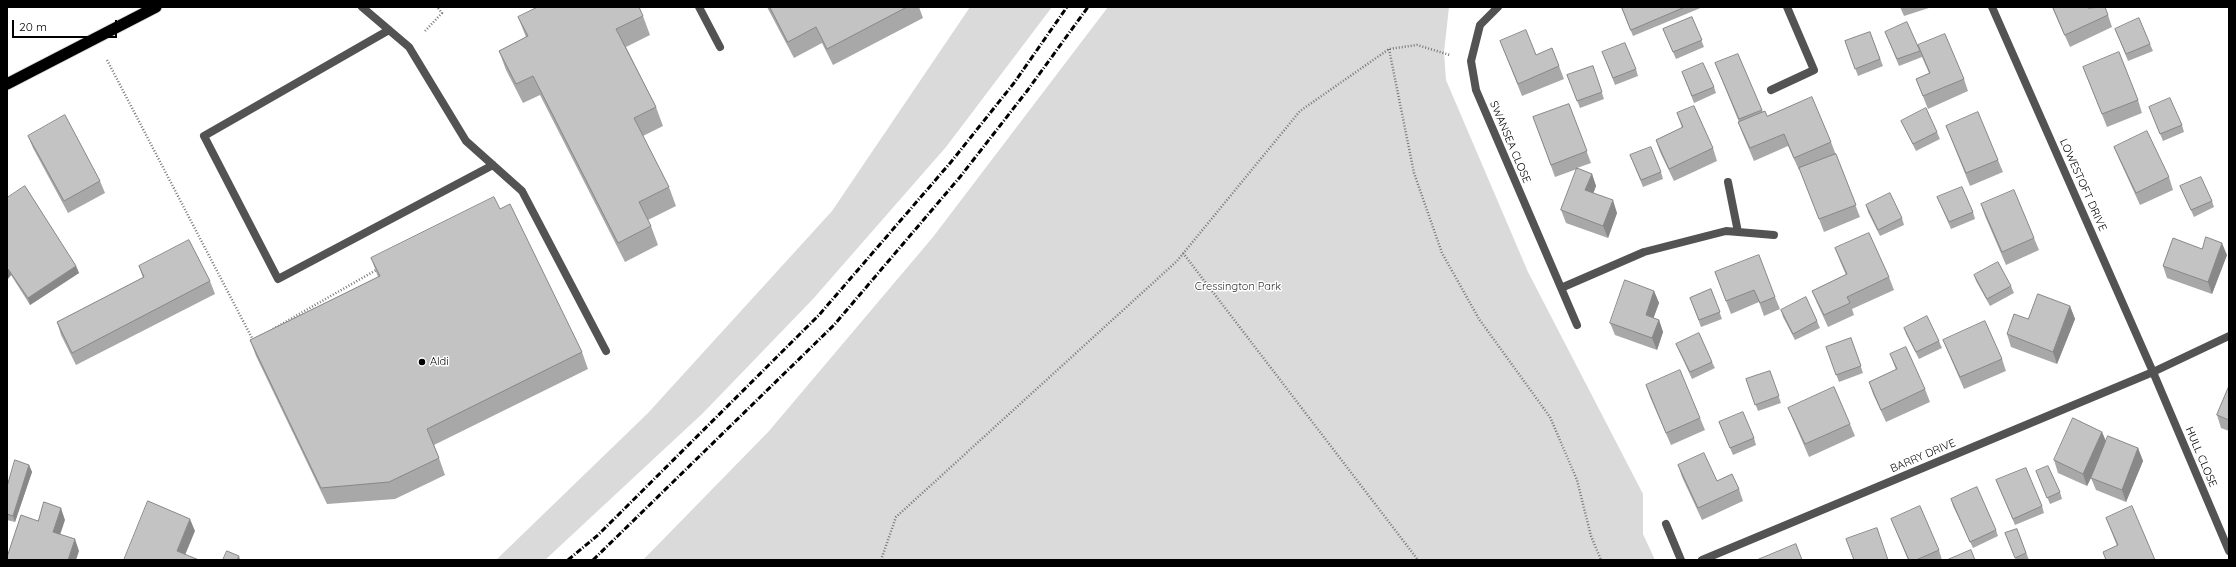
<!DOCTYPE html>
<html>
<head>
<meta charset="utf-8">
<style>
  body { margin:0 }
  #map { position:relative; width:2236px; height:567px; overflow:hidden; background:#fff; font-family:Quicksand,sans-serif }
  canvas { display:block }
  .frame { position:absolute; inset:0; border:8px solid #000; pointer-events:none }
  .scale { position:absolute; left:12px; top:20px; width:105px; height:18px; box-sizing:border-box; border:2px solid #000; border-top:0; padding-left:5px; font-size:12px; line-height:14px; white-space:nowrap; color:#000; -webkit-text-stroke:3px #fff; paint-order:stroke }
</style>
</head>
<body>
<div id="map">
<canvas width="2236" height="567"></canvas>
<div class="frame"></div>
<div class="scale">20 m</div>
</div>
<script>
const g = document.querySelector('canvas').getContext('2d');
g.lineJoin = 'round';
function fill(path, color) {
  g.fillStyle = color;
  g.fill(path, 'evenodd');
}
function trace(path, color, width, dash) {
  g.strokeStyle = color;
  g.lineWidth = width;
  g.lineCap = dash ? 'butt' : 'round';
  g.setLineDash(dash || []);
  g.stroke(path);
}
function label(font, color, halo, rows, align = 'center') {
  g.font = font + ' Quicksand,sans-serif';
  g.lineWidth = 3;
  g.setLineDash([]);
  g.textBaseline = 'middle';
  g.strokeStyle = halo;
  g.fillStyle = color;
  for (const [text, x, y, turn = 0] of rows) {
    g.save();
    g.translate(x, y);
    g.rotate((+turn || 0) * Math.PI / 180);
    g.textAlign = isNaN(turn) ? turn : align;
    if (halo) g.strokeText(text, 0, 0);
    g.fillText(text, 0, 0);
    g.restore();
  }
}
fill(new Path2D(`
  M 970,7 L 1052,7 L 946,147 L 813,299 L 703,413 L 545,560 L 496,560 L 648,413 L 832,211 Z
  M 1108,7 L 1449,7 L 1444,52 L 1446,80 L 1528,272 L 1643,494 L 1643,534 L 1655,560 L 643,560 L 769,431 L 933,237 Z`), '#dadada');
const trunk = new Path2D(`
  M 7,84 L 156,7`);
trace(trunk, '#dbdbdb', 13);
trace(new Path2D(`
  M 425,31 L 442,13 L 437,7
  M 1389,49 L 1414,173 L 1442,253 L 1479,319 L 1550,417 L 1577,480 L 1591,536 L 1601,560
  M 107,60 L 253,340
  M 1183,253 L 1418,560
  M 273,329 L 378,269
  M 881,560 L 896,517 L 1177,261 L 1300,111 L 1389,49 L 1417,45 L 1450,55`), '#757575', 2.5, [1, 2]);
trace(new Path2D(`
  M 362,7 L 409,47 L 466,141 L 522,191 L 606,351
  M 699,7 L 720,47
  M 389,30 L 204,136 L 278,279 L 493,165
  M 1771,90 L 1814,70 L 1787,7`), '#535353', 8);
trace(new Path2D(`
  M 1498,7 L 1480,25 L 1471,61 L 1476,90 L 1577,325
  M 1992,7 L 2153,372 L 2229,551
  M 1728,182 L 1738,232
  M 1561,288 L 1644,252 L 1726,231 L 1774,235
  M 1666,524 L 1681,560
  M 1702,560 L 2153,372 L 2229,336`), '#535353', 8);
trace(trunk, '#000', 11);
trace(new Path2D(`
  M 568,560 L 598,535 L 819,315 L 951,162 L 1014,83 L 1067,7
  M 593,560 L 834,325 L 960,177 L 1027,91 L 1088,7`), '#000', 3, [6, 2, 1, 2]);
fill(new Path2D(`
  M 767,7 L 919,7 L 923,18 L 833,65 L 822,43 L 794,58 Z
  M 1621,7 L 1703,7 L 1633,36 Z
  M 1900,7 L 1932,7 L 1904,16 Z
  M 2052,7 L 2087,7 L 2108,15 L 2112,27 L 2070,47 Z
  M 643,16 L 650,35 L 626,47 L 656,107 L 663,126 L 643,136 L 669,187 L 676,206 L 648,220 L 651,226 L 658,245 L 625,262 L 540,95 L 523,103 L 506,70 L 499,51 L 526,37 L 518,17 Z
  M 1692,17 L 1704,47 L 1676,59 L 1663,29 Z
  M 2115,29 L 2150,44 L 2153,51 L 2128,61 Z
  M 1870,32 L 1883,66 L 1858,76 L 1845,41 Z
  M 1885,32 L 1920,51 L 1964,79 L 1968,91 L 1928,109 L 1916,79 L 1929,73 L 1922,57 L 1899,66 Z
  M 1500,41 L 1536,55 L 1559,66 L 1564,79 L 1522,96 Z
  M 1605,59 L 1636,69 L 1638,76 L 1615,85 Z
  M 1715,63 L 1762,110 L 1763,112 L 1767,116 L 1831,142 L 1860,217 L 1824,232 L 1800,170 L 1799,170 L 1788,146 L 1754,161 L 1743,135 L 1738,122 L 1739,122 Z
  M 1593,66 L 1604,99 L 1580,108 L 1567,75 Z
  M 2083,67 L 2138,100 L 2142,113 L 2107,127 Z
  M 1682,72 L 1714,87 L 1716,93 L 1694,103 Z
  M 1569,104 L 1591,163 L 1577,168 L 1592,174 L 1596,186 L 1593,193 L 1617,213 L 1608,238 L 1566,223 L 1561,210 L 1577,169 L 1555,177 L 1533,117 Z
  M 2149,107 L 2182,125 L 2184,132 L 2163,141 Z
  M 1677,113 L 1713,148 L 1717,161 L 1674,181 L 1660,152 L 1656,140 L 1682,128 Z
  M 1901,121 L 1937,132 L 1940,139 L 1916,151 Z
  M 1946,126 L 1998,160 L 2003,172 L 1970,186 Z
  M 28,136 L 100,181 L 105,193 L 68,213 L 33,148 Z
  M 2114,147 L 2169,177 L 2173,190 L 2140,205 L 2119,159 Z
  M 1630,155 L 1661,172 L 1663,179 L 1643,187 Z
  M 2180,186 L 2212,201 L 2214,207 L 2194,217 Z
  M 1937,197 L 1973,212 L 1975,219 L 1951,229 Z
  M 7,198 L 76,266 L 79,273 L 30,305 L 11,275 L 7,280 Z
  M 1981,204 L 2034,238 L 2039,250 L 2006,265 L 1985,216 Z
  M 1866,205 L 1902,218 L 1904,225 L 1880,236 L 1868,212 Z
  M 500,209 L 582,352 L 588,369 L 434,445 L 439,458 L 445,475 L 395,499 L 327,504 L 256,356 L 250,340 L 378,277 L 371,258 Z
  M 1835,248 L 1889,277 L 1894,290 L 1852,309 L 1854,315 L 1828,327 L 1817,303 L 1812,291 L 1846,275 L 1840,261 Z
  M 2202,249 L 2227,255 L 2212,294 L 2167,278 L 2163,266 Z
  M 139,266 L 210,281 L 215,294 L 76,365 L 61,335 L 57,322 L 143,278 Z
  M 1715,272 L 1775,297 L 1780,309 L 1764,316 L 1759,302 L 1731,314 Z
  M 1974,275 L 2011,286 L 2014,293 L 1990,306 L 1976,281 Z
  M 1711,289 L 1722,319 L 1701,327 L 1690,298 Z
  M 1654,291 L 1659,303 L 1653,318 L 1659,320 L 1663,332 L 1657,350 L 1615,335 L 1610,323 Z
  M 2070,306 L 2075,319 L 2057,364 L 2011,347 L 2007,334 L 2028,319 Z
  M 1781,310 L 1817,321 L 1820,328 L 1795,340 L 1783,317 Z
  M 1904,328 L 1939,341 L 1942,348 L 1919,359 L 1906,334 Z
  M 1851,338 L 1863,373 L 1839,382 L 1826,347 Z
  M 1943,340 L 2002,359 L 2006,371 L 1964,389 L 1948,352 Z
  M 1676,344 L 1712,362 L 1715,368 L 1692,379 L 1679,351 Z
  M 1890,354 L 1925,389 L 1930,402 L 1886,422 L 1873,394 L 1869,382 L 1896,370 Z
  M 1770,371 L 1781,403 L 1758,411 L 1746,379 Z
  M 1646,385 L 1700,418 L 1705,430 L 1671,445 L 1650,397 Z
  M 2229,386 L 2229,431 L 2221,428 L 2217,415 Z
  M 1788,408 L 1850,424 L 1855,436 L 1809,457 L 1793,420 Z
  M 1719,422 L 1754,438 L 1756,445 L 1733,455 Z
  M 2102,432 L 2106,442 L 2138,448 L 2143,461 L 2126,502 L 2096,490 L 2091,478 L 2093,474 L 2087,486 L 2058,473 L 2054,460 Z
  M 29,465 L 32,472 L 15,522 L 7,520 L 7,487 Z
  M 1678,465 L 1739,489 L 1743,501 L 1702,520 L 1682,477 Z
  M 2036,471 L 2060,492 L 2062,499 L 2050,504 Z
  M 1996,480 L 2042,506 L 2044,513 L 2015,525 Z
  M 1951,499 L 1996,530 L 1998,536 L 1973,548 L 1953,506 Z
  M 2106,518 L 2155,560 L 2106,560 L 2103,552 L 2117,546 Z
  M 1891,519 L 1939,550 L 1942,560 L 1908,560 L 1896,531 Z
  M 2017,529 L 2029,560 L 2016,560 L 2005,533 Z`), '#a8a8a8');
fill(new Path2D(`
  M 1592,174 L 1596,186 L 1590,203 L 1585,190 Z
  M 1613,200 L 1617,213 L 1608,238 L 1603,226 Z
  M 2222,243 L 2227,255 L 2212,294 L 2208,282 Z
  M 76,266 L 79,273 L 30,305 L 28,298 Z
  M 8,269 L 11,275 L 7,280 L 7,270 Z
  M 1654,291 L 1659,303 L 1650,328 L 1646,315 Z
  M 2070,306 L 2075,319 L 2057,364 L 2053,352 Z
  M 1659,320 L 1663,332 L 1657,350 L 1652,338 Z
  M 2102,432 L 2107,444 L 2087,486 L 2083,474 Z
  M 2138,448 L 2143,461 L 2126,502 L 2122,490 Z
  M 29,465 L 32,472 L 15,522 L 13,516 Z
  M 61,508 L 65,520 L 57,544 L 53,532 Z
  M 190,519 L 195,531 L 183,560 L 177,551 Z
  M 75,539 L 79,551 L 76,560 L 68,560 Z
  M 239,556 L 240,560 L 237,560 Z`), '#888');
const building = new Path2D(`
  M 538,7 L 639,7 L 643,16 L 616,29 L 656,107 L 634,118 L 669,187 L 639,202 L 651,226 L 618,243 L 533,76 L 516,84 L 499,51 L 528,36 L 518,17 Z
  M 770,7 L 907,7 L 827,49 L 816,27 L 788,42 Z
  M 1622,7 L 1685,7 L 1631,30 Z
  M 2053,7 L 2087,7 L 2088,8 L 2105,7 L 2108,15 L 2065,35 Z
  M 1692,17 L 1702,40 L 1673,52 L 1663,29 Z
  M 2139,18 L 2150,44 L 2126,54 L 2115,29 Z
  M 1907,22 L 1920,51 L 1897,59 L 1885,32 Z
  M 1526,30 L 1536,55 L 1552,48 L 1559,66 L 1518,84 L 1500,41 Z
  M 1870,32 L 1880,59 L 1855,69 L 1845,41 Z
  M 1945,34 L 1964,79 L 1923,96 L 1916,79 L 1930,73 L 1918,45 Z
  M 1625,43 L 1636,69 L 1613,78 L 1602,52 Z
  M 2119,52 L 2138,100 L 2102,114 L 2083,67 Z
  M 1738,54 L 1762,110 L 1739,119 L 1715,63 Z
  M 1703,63 L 1714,87 L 1692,96 L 1682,72 Z
  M 1593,66 L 1602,92 L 1577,101 L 1567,75 Z
  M 1812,97 L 1831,142 L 1794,158 L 1784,134 L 1750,148 L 1738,122 L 1765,111 L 1767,116 Z
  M 2170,98 L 2182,125 L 2160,134 L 2149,107 Z
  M 1569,104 L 1587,151 L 1551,165 L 1533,117 Z
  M 1694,106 L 1713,148 L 1669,169 L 1656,140 L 1683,127 L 1677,113 Z
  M 1926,108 L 1937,132 L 1913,144 L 1901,121 Z
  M 1978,112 L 1998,160 L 1966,173 L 1946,126 Z
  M 65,115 L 100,181 L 64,201 L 28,136 Z
  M 2147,131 L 2169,177 L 2136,193 L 2114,147 Z
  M 1651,147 L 1661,172 L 1641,180 L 1630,155 Z
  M 1836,154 L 1856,205 L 1819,219 L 1799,168 Z
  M 1577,168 L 1592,174 L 1585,190 L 1613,200 L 1603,226 L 1561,210 Z
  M 2201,177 L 2212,201 L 2191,210 L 2180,186 Z
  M 25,186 L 76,266 L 28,298 L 8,269 L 7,270 L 7,198 Z
  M 1962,187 L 1973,212 L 1949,222 L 1937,197 Z
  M 2014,190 L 2034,238 L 2002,252 L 1981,204 Z
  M 1890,193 L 1902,218 L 1878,230 L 1866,205 Z
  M 494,197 L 500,209 L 510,204 L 582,352 L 427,429 L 439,458 L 389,482 L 321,488 L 250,340 L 380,276 L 371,258 Z
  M 1869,233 L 1889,277 L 1847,297 L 1850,303 L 1824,315 L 1812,291 L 1847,274 L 1835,248 Z
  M 2206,237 L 2222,243 L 2208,282 L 2163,266 L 2173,238 L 2202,249 Z
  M 189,240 L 210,281 L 72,353 L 57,322 L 144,277 L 139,266 Z
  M 1759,255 L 1775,297 L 1760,303 L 1754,290 L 1726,301 L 1715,272 Z
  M 1998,262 L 2011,286 L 1987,299 L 1974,275 Z
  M 1625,280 L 1654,291 L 1646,315 L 1659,320 L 1652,338 L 1610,323 Z
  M 1711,289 L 1720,312 L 1699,320 L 1690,298 Z
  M 2038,294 L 2070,306 L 2053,352 L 2007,334 L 2014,314 L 2028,319 Z
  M 1806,297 L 1817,321 L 1793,334 L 1781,310 Z
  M 1927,316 L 1939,341 L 1916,352 L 1904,328 Z
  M 1985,321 L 2002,359 L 1960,377 L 1943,340 Z
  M 1699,333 L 1712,362 L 1690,372 L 1676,344 Z
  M 1851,338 L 1861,366 L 1836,375 L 1826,347 Z
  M 1906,347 L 1925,389 L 1881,410 L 1869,382 L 1897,369 L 1890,354 Z
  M 1680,370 L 1700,418 L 1666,433 L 1646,385 Z
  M 1770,371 L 1779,396 L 1755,405 L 1746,379 Z
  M 2229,386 L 2229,420 L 2217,415 Z
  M 1834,387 L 1850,424 L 1805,444 L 1788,408 Z
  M 1743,412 L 1754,438 L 1730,448 L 1719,422 Z
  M 2073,418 L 2102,432 L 2083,474 L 2054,460 Z
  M 2108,436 L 2138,448 L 2122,490 L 2091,478 Z
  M 1704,453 L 1717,481 L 1732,474 L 1739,489 L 1698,508 L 1678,465 Z
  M 15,460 L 29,465 L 13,516 L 7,514 L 7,487 Z
  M 2048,466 L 2060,492 L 2047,498 L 2036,471 Z
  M 2026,468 L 2042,506 L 2013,519 L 1996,480 Z
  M 1977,487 L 1996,530 L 1970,542 L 1951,499 Z
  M 148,501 L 190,519 L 177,551 L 199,560 L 124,560 Z
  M 44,502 L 61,508 L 53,532 L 75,539 L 68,560 L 7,560 L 7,557 L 21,515 L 38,521 Z
  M 1920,506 L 1939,550 L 1916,560 L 1909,560 L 1891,519 Z
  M 2132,506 L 2155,560 L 2106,560 L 2103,552 L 2118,545 L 2106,518 Z
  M 1877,528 L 1888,560 L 1854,560 L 1846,539 Z
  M 2017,529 L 2026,553 L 2015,558 L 2005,533 Z
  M 1796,544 L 1802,560 L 1757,560 Z
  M 1971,550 L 1975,560 L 1947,560 Z
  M 227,551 L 239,556 L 237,560 L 223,560 Z`);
fill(building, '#c3c3c3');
trace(building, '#888', 1);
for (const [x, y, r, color] of [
  [422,362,4,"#000"]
]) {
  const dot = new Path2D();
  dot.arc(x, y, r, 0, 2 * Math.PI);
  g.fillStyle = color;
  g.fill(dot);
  trace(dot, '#fff', 1.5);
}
label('11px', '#000', '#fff', [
  ["SWANSEA CLOSE",1510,142,67],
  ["LOWESTOFT DRIVE",2083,185,66],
  ["BARRY DRIVE",1923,456,-23],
  ["HULL CLOSE",2201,457,67]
]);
label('11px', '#313131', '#fff', [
  ["Cressington Park",1238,287]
]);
label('11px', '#000', '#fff', [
  ["Aldi",430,362]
], 'left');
</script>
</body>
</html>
